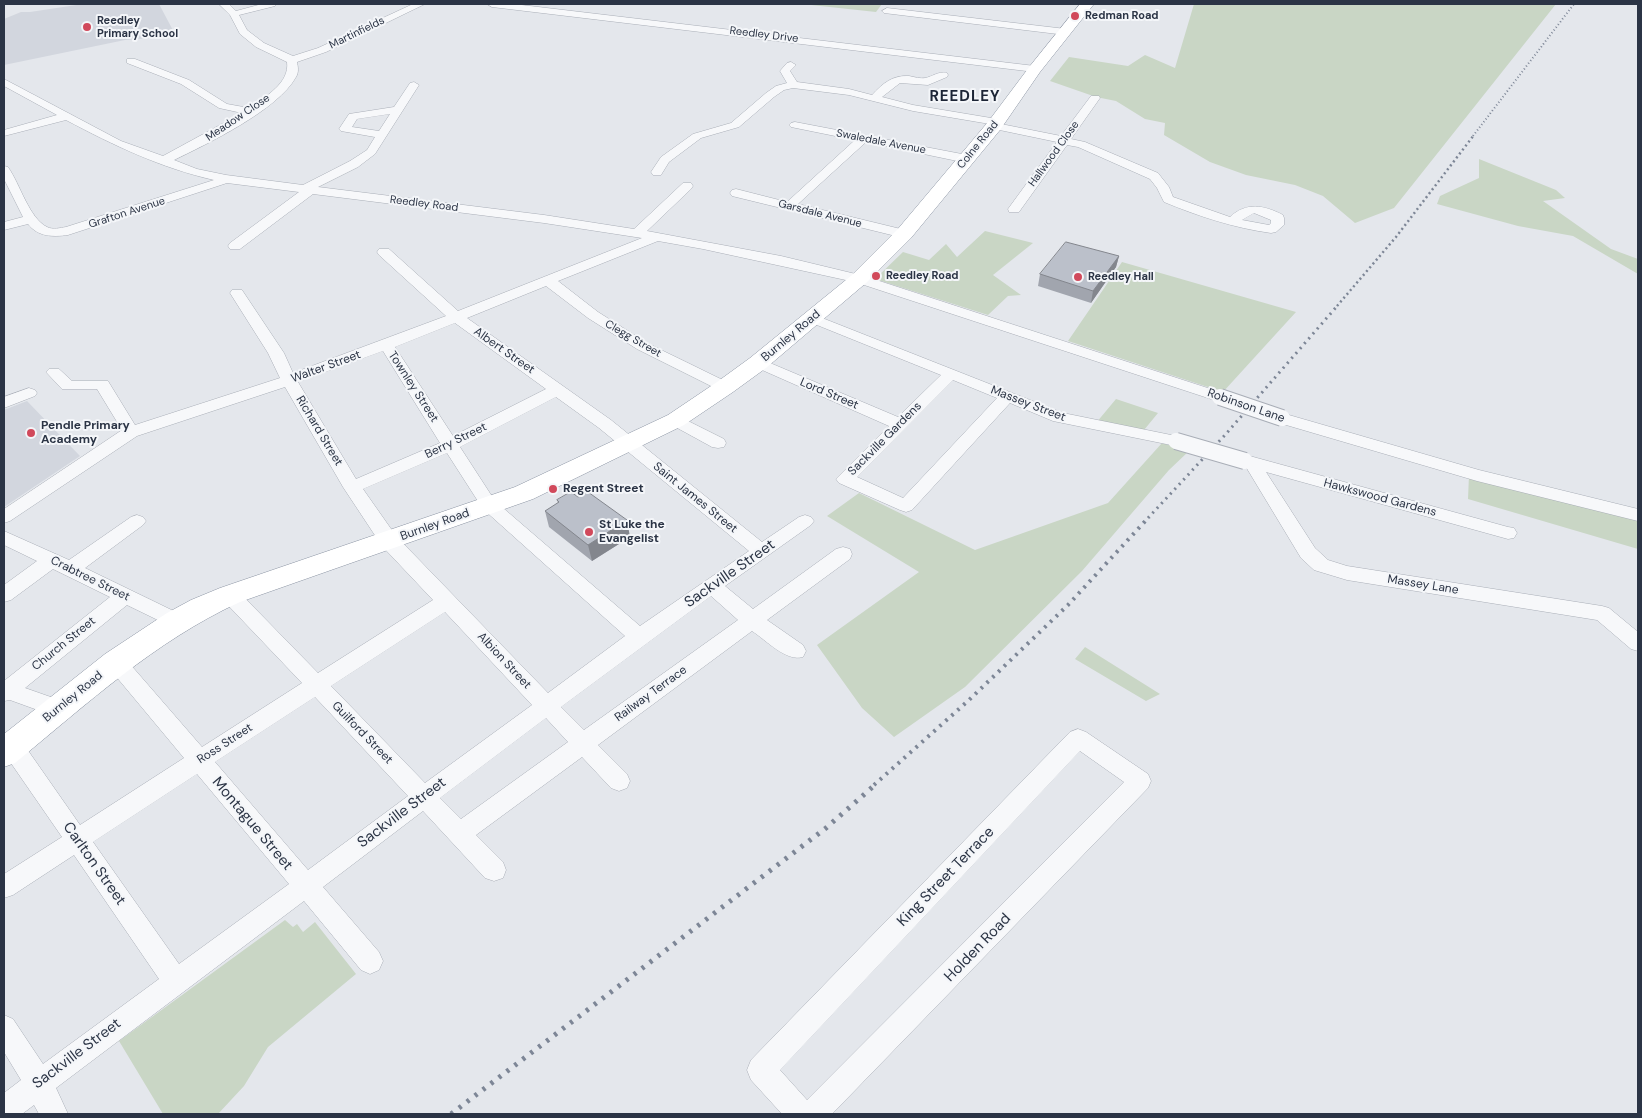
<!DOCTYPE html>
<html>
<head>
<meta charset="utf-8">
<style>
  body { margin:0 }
  #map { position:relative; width:1642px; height:1118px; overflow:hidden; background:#e4e7ec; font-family:"DM Sans",sans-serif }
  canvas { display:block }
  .frame { position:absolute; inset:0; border:5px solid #2b3445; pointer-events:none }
</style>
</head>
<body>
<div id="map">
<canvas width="1642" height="1118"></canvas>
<div class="frame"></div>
</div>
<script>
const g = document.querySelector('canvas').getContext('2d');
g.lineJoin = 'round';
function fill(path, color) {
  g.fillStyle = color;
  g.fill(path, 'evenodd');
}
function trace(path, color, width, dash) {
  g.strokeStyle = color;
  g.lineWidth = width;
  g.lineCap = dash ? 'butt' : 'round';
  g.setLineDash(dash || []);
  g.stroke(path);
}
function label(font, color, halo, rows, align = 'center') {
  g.font = font + ' "DM Sans",sans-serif';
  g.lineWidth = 4;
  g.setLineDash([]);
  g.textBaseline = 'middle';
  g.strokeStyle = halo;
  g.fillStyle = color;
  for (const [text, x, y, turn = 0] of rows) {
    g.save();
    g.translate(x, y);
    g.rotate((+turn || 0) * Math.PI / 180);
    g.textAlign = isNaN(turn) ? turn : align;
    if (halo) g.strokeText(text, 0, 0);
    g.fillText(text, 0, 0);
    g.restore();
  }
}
fill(new Path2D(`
  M 83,4 L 159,4 L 176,36 L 125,40 L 4,65 L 4,19 L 21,12 L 30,12 Z
  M 27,401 L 80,456 L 4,507 L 4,410 Z`), '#d2d6de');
fill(new Path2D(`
  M 802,4 L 882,4 L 876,12 Z
  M 1194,4 L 1556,4 L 1394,208 L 1355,223 L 1323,196 L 1295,185 L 1246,175 L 1210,162 L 1164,135 L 1165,123 L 1145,119 L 1116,101 L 1096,97 L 1050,81 L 1069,57 L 1128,66 L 1145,55 L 1175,68 Z
  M 1479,159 L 1556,190 L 1565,198 L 1543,201 L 1611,249 L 1638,259 L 1638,274 L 1573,236 L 1518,226 L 1437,204 L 1440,196 L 1479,178 Z
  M 985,231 L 1033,243 L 993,275 L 1021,295 L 1008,296 L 988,315 L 875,279 L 903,252 L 929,260 L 946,244 L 957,257 Z
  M 1122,262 L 1296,312 L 1223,392 L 1068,341 Z
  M 1116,399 L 1158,413 L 1144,430 L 1096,423 Z
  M 1162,443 L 1189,451 L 1169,470 L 1082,571 L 965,687 L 894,737 L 862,708 L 817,645 L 919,572 L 827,516 L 859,493 L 975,550 L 1108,503 Z
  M 1469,475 L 1638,520 L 1638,549 L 1468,499 Z
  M 1085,647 L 1160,694 L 1146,701 L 1075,659 Z
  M 285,920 L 293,927 L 297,924 L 303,932 L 315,922 L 356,974 L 268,1047 L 244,1086 L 218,1114 L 163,1114 L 119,1041 Z`), '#c9d6c5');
const minor = new Path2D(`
  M 219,4 L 229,4 L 236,11 L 262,4 L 276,4 L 275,6 L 239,15 L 247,30 L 264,43 L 293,56 L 318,48 L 413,4 L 425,4 L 326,52 L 297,62 C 298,67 299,72 296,77 C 278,110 207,144 174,160 L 197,169 L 226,175 L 303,185 L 350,161 L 367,150 L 375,137 L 341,131 L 339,129 L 349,114 L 394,107 L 410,83 L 414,82 L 419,85 L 375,154 L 358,167 L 318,187 L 544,215 L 634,229 L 683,183 L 691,183 L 693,186 L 691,189 L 647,231 L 781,256 L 864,276 L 1226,394 L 1228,397 L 1226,400 L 1214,400 L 855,282 L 703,249 L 658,241 L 558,281 L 598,312 L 647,343 L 731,384 L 733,387 L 731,390 L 719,390 L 637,349 L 588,318 L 546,286 L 467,318 L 611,420 L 762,542 L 799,517 L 805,515 L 811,517 L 814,521 L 811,525 L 725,586 L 753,609 L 836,549 L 843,547 L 850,549 L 852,554 L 850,559 L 767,620 L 803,645 L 806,651 L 803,657 C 786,662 766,640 752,631 L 598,745 L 627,774 L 630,781 L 627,788 L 619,791 L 611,788 L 582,757 L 476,835 L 503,862 L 506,870 L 503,878 L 494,881 L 485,878 L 423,811 L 323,887 L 379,952 L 383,961 L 379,970 L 370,974 L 361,970 L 304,901 L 56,1088 L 68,1114 L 39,1114 L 34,1105 L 22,1114 L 4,1114 L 4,1093 L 21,1080 L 4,1052 L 4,1015 L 13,1019 L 43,1064 L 159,979 L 74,855 L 13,895 L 4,898 L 4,874 L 62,837 L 4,753 L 4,739 L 12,737 L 20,739 L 80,825 L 184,758 L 109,668 L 106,662 L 109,656 L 116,654 L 123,656 L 202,747 L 302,683 L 223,600 L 220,595 L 223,590 L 230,588 L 237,590 L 318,673 L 433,600 L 382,546 L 343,487 L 285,387 L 137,436 L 10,521 L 4,523 L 4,509 L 122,430 L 97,389 L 62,389 L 46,372 L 49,369 L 59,369 L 72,381 L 108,381 L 135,425 L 280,378 L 268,353 L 230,293 L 232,290 L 242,290 L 284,353 L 293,373 L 446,316 L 379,255 L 377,252 L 379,249 L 389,249 L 458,311 L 642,238 L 544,223 L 313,194 L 240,249 L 230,249 L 228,246 L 230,243 L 299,192 L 227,183 L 68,235 C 53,237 38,237 28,224 L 4,230 L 4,222 L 23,217 L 4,179 L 4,166 L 8,167 C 20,184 29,218 47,227 C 53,230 60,228 66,227 L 214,180 C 161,168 113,145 66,120 L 4,136 L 4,130 L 57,115 L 4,86 L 4,79 L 121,141 L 163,156 L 242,113 L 219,108 L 181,84 L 127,63 L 127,59 L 135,59 L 189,80 L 227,104 L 249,108 C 265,97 290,83 287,62 L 256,47 L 240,34 L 230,15 ZM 390,114 L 379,131 L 352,127 L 357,119 ZM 455,323 L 546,389 L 453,436 L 395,347 ZM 383,351 L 440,443 L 356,479 L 298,382 ZM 556,397 L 599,428 L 749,551 L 640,626 L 495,501 L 460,447 ZM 447,453 L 483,509 L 625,636 L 548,693 L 396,536 L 363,489 ZM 711,596 L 738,620 L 584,730 L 561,707 ZM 445,612 L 532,705 L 425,783 L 331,686 ZM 315,697 L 408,796 L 308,870 L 215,762 ZM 546,718 L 568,742 L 461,819 L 440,798 ZM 197,774 L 289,884 L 179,964 L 93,842 Z
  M 487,4 L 513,4 L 1035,66 L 1040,69 L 1035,72 L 492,7 Z
  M 887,8 L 1066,29 L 1071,32 L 1066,35 L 884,13 L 882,11 Z
  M 791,62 L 796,65 L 790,71 L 797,82 L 849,89 L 872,95 C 883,83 893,75 909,76 C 914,77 921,79 925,78 C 932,77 938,71 947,73 L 948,75 L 947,77 L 928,85 L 900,83 L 882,97 L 913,105 L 997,119 L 1001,120 L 1003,122 L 1001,124 L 1061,136 L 1091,96 L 1099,96 L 1100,98 L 1071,139 L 1085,142 L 1158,173 L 1169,187 L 1173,197 L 1230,217 C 1246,202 1264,205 1283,215 L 1284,218 L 1284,225 L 1276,232 L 1271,233 C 1234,228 1198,216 1164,202 L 1157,188 L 1150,179 L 1078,147 L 1067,145 L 1019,212 L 1009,212 L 1008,209 L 1057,142 L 990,128 L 990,124 L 913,111 L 849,95 L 793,88 L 784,90 L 774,97 L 739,127 L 701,138 L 669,162 L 661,175 L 653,175 L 651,172 L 661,157 L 693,134 L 731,123 L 766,93 L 776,86 L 787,83 L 780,71 L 787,63 ZM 1254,213 L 1271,220 L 1271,223 L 1269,225 L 1242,220 Z
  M 795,122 L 967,155 L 973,159 L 967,163 L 866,142 L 798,204 L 909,231 L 911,234 L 909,237 L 904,238 L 732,196 L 730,193 L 732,190 L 736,189 L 787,202 L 855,140 L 791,127 L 789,125 L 791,123 Z
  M 812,314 L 1063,413 L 1176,436 L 1182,437 L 1184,441 L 1182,445 L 1176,446 L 1053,421 L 1010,403 L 912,510 L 906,512 L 900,510 L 839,483 L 836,479 L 889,426 L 753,366 L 750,363 L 753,360 L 763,360 L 898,417 L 941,375 L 807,321 L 805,318 L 807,315 ZM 953,380 L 997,398 L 903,498 L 857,477 Z
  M 29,388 L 35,390 L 37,393 L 35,396 L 4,408 L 4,397 Z
  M 1282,413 L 1479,470 L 1638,509 L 1638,521 L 1477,481 L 1276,422 L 1274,418 L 1276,414 Z
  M 676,415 L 724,439 L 726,443 L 724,447 L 718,448 L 712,447 L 670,424 L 668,420 L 670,416 Z
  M 1246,455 L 1508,527 L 1514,528 L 1517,533 L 1514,538 L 1508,539 L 1266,472 L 1315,548 L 1328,560 L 1347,566 L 1602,606 L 1609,608 L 1638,632 L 1638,651 L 1631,649 L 1597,620 L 1347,580 L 1314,570 L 1301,558 L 1246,467 L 1240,465 L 1237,461 L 1240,457 Z
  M 137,515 L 143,517 L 146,521 L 143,525 L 85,568 L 184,616 L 187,621 L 184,626 L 177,629 L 170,626 L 127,605 L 25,688 L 65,702 L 68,708 L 65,714 L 57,717 L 10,700 L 4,701 L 4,681 L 110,597 L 53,569 L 11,600 L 4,602 L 4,585 L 37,561 L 4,545 L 4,531 L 69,560 L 131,517 Z
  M 1078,729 L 1086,732 L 1148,774 L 1151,781 L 1148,788 L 832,1114 L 782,1114 L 751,1080 L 747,1070 L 751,1060 L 1070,732 ZM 1080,751 L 1124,782 L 807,1100 L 780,1070 Z`);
const highway = new Path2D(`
  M 1080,4 L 1094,4 L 1040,72 L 1000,130 L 911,238 L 866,283 L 766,368 L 733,392 L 684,425 L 533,499 L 240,602 C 155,641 87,704 15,763 L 4,767 L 4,734 L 105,654 L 167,613 L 191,600 L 220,588 L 515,487 L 668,415 L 717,382 L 750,358 L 852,275 L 897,230 L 988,122 L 1030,66 Z`);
trace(minor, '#a9aeb7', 1);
trace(highway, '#8b94a3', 1);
fill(minor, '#f7f8fa');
fill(highway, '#fff');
trace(new Path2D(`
  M 1473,136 L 1574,4`), '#7d8696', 2, [1, 2.5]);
trace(new Path2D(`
  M 1337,306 L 1396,237 L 1474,135`), '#7d8696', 2.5, [2, 3]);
trace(new Path2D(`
  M 1148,518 L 1225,435 L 1338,305`), '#7d8696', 3, [2, 4.5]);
trace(new Path2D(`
  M 874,785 L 969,700 L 1068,605 L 1149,517`), '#7d8696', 4, [2.5, 5.5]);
trace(new Path2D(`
  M 451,1114 L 826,828 L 876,784`), '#7d8696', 5, [3, 7]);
const minorBridge = new Path2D(`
  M 1220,397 L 1282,418
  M 1176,441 L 1245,461`);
trace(minorBridge, '#a9aeb7', 18, []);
trace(minorBridge, '#f7f8fa', 16);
fill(new Path2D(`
  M 1119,256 L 1116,267 L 1091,303 L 1038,286 L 1040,274 Z
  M 557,500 L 630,537 L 592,561 L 549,527 L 545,511 L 558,503 Z`), '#a1a5ae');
fill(new Path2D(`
  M 1119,256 L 1116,267 L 1091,303 L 1093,291 Z
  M 627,520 L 630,537 L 592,561 L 588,545 Z`), '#83868d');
const building = new Path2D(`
  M 1066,242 L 1119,256 L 1093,291 L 1040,274 Z
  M 571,492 L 578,497 L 588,492 L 627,520 L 588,545 L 545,511 L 559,502 L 557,500 Z`);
fill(building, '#bbc0ca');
trace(building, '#83868d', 1);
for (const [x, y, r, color] of [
  [1075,16,5,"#d1495b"],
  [87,27,5,"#d1495b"],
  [876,276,5,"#d1495b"],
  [1078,277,5,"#d1495b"],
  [31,433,5,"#d1495b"],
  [553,489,5,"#d1495b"],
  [589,532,5,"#d1495b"]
]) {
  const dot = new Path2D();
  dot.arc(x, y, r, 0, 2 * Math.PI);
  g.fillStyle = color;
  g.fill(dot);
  trace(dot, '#f4f6f9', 2);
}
label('bold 11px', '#2b3445', '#f4f6f9', [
  ["Redman Road",1085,16],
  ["Reedley",97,21],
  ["Primary School",97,34],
  ["Reedley Road",886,276],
  ["Reedley Hall",1088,277]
], 'left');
label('11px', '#2b3445', '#f4f6f9', [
  ["Martinfields",357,33,-26],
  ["Reedley Drive",764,35,7],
  ["Meadow Close",238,118,-34],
  ["Swaledale Avenue",881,142,11],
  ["Colne Road",978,145,-51],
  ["Hallwood Close",1054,154,-54],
  ["Reedley Road",424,204,7],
  ["Grafton Avenue",127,213,-18],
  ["Garsdale Avenue",820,214,14],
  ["Clegg Street",633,339,30]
]);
label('12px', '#2b3445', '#f4f6f9', [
  ["Burnley Road",791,336,-40],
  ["Albert Street",504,351,35],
  ["Walter Street",326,367,-20],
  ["Townley Street",413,387,57],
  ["Lord Street",829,394,23],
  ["Massey Street",1028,404,21],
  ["Robinson Lane",1246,406,19],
  ["Richard Street",319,431,59],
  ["Sackville Gardens",885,439,-45],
  ["Berry Street",456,441,-26],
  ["Saint James Street",695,498,39],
  ["Hawkswood Gardens",1380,498,15],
  ["Burnley Road",435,525,-20],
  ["Crabtree Street",90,579,26],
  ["Massey Lane",1423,585,9],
  ["Church Street",64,644,-39],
  ["Albion Street",504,661,47],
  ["Railway Terrace",651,694,-36],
  ["Burnley Road",73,697,-39],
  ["Guilford Street",362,733,46],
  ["Ross Street",225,744,-33]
]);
label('bold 12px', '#2b3445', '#f4f6f9', [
  ["Pendle Primary",41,426],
  ["Academy",41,440],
  ["Regent Street",563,489],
  ["St Luke the",599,525],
  ["Evangelist",599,539]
], 'left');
g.letterSpacing = '1px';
label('bold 15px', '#1d2536', '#f4f6f9', [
  ["REEDLEY",965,97]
]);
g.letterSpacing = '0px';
label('15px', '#2b3445', '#f4f6f9', [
  ["Sackville Street",730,574,-35],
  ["Sackville Street",402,813,-37],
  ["Montague Street",252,824,50],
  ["Carlton Street",94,864,55],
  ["King Street Terrace",946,877,-46],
  ["Holden Road",978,948,-46],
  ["Sackville Street",77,1054,-37]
]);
</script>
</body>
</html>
